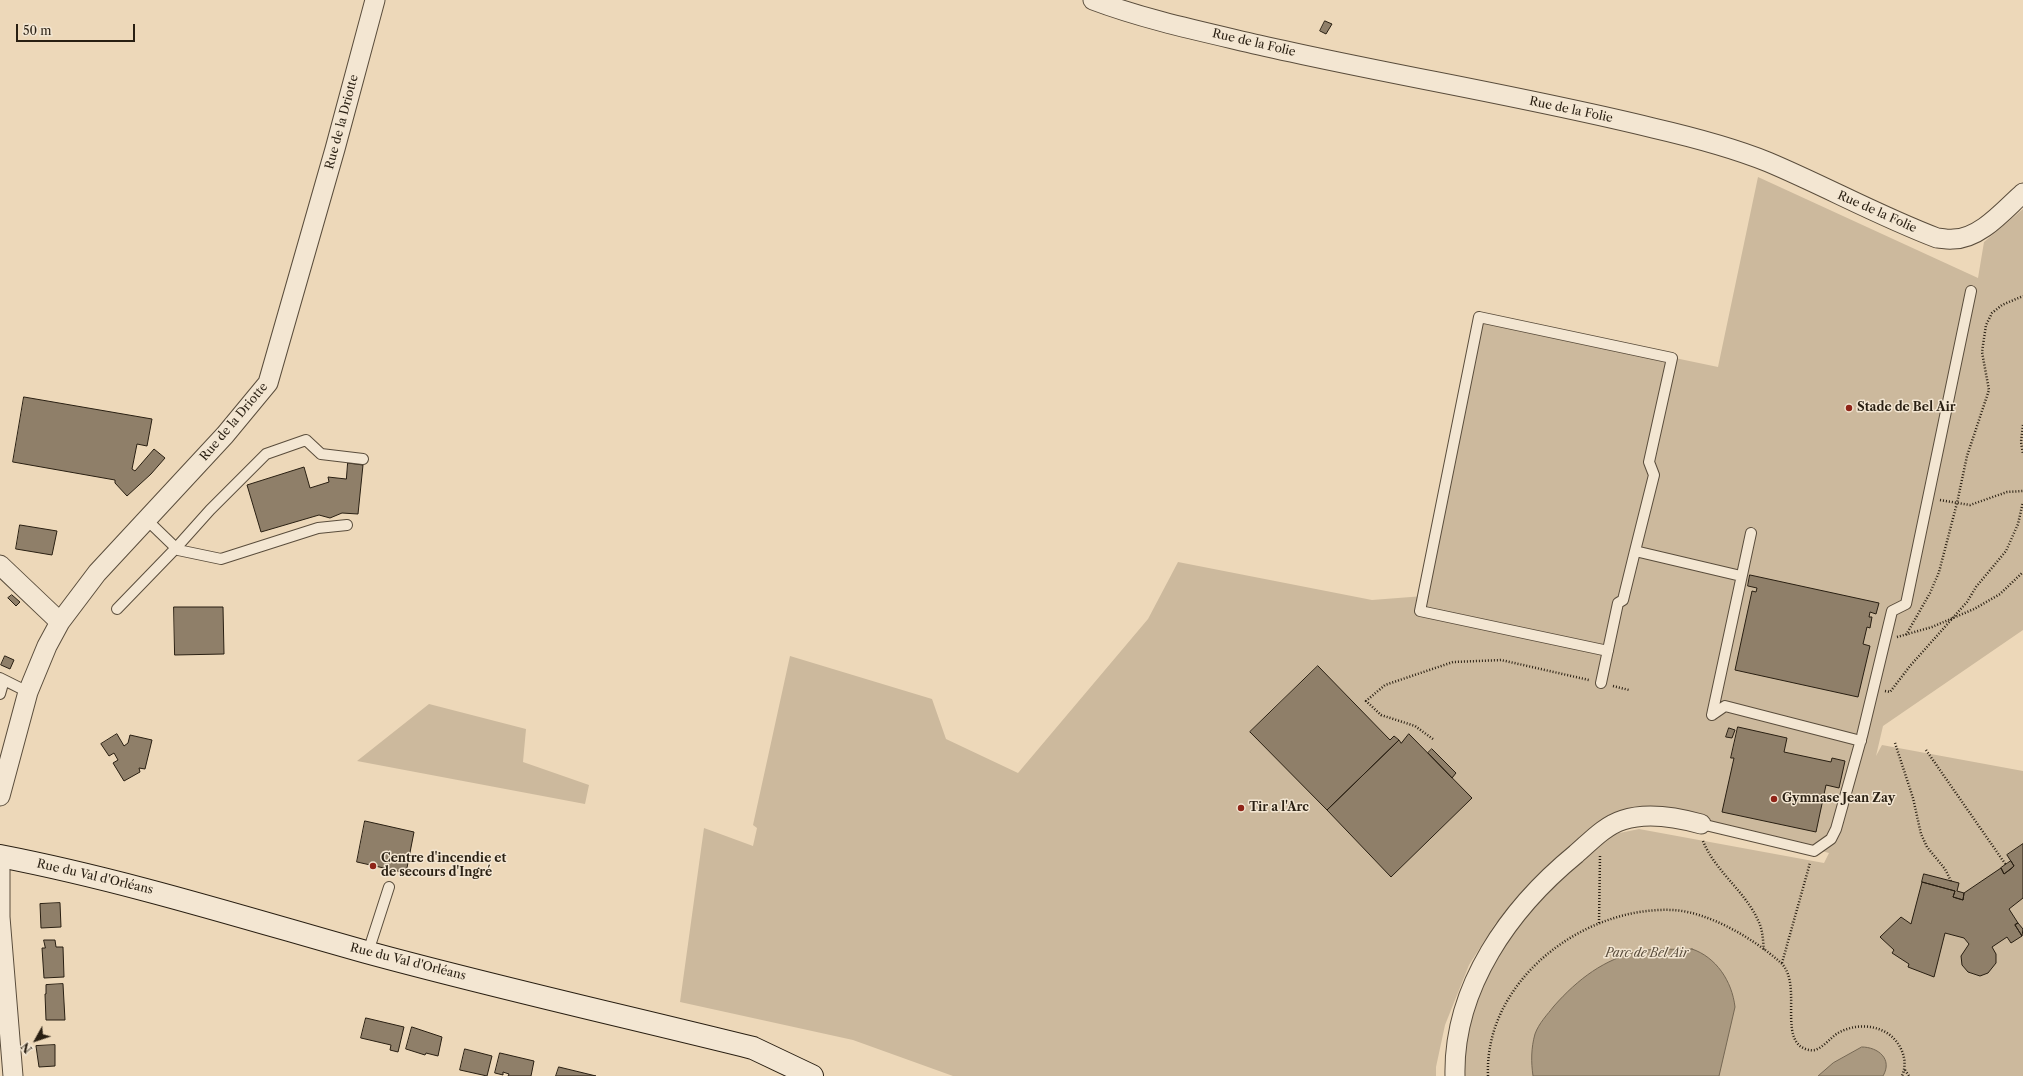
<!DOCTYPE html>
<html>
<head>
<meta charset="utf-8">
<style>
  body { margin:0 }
  #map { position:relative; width:2023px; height:1076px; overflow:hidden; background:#edd8b9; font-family:"Libre Caslon Text",serif }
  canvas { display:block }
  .north { position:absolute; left:16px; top:1020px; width:40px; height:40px; -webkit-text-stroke:3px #f3e6d2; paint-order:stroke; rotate:230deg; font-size:11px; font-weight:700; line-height:16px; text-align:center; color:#291f12 }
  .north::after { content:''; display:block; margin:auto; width:14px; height:18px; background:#291f12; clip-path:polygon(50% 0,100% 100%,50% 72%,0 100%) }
  .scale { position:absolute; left:16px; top:24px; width:119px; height:18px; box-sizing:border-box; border:2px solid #291f12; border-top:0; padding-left:5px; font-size:12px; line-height:14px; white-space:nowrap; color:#291f12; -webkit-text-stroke:3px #f3e6d2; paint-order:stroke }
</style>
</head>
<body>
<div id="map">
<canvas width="2023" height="1076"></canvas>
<div class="north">N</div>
<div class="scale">50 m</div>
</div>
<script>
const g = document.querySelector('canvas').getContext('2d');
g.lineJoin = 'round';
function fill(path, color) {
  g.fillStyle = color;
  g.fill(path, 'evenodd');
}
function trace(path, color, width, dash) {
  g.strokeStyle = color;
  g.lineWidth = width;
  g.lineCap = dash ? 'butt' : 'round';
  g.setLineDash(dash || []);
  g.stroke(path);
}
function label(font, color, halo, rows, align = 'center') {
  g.font = font + ' "Libre Caslon Text",serif';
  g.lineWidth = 3;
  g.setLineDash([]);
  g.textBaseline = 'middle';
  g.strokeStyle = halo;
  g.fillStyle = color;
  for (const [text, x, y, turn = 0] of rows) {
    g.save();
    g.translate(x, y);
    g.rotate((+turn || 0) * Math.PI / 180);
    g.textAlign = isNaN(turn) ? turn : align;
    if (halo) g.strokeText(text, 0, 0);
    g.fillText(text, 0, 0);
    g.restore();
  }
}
fill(new Path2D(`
  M 1758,177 L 1978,278 L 1984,242 L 2023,209 L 2023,630 L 1883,726 L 1876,756 L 1882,745 L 2023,771 L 2023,1076 L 1455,1076 L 1487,956 L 1595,838 L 1639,829 L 1824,863 L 1829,853 L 1668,809 L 1595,826 L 1551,862 L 1495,924 L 1469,965 L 1445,1025 L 1436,1067 L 1436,1076 L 953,1076 L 853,1040 L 680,1002 L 704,828 L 753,846 L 757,828 L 753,825 L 790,656 L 932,699 L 946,739 L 1018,773 L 1148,619 L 1178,562 L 1372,600 L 1424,596 L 1479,317 L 1718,367 Z
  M 429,704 L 526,729 L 523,762 L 589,785 L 585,804 L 357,761 Z`), '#ccb99d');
const water = new Path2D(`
  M 1692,949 C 1716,957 1732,981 1735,1007 L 1719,1076 L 1533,1076 C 1531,1062 1531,1048 1535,1034 C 1539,1023 1547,1015 1554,1006 C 1578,979 1604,959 1640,951 C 1656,948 1675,950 1692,949 Z
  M 1862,1047 C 1878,1047 1893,1059 1883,1076 L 1818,1076 L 1833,1063 Z`);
fill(water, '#aa9980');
trace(water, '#766854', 1);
const building = new Path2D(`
  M 1325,21 L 1332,24 L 1326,34 L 1320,31 Z
  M 24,397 L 152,419 L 147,446 L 137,444 L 132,469 L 135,471 L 154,449 L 165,458 L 151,474 L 127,496 L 115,483 L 115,480 L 13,462 Z
  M 348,463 L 363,465 L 358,514 L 342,513 L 330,518 L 319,515 L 261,532 L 247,485 L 304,467 L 310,488 L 329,482 L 328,477 L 346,479 Z
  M 20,525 L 57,531 L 52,555 L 16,549 Z
  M 1750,575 L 1879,603 L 1876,614 L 1870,612 L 1869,617 L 1872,617 L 1870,628 L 1867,627 L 1863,644 L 1870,646 L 1858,697 L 1735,670 L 1752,591 L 1756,592 L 1757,588 L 1748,586 Z
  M 12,595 L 20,602 L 16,606 L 8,598 Z
  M 174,607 L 223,607 L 224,654 L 175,655 Z
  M 5,656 L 14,660 L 10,669 L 1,665 Z
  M 1318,666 L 1390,740 L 1394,736 L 1399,740 L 1327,810 L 1250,732 Z
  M 1738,727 L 1787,738 L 1784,752 L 1831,762 L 1832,758 L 1845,761 L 1839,788 L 1826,785 L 1816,832 L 1722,812 L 1734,758 L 1731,758 Z
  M 1729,728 L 1735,730 L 1732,738 L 1726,737 Z
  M 117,734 L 124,746 L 128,743 L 130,735 L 152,740 L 145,769 L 139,768 L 140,772 L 124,781 L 113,763 L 118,760 L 114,753 L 109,756 L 101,744 Z
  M 1409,734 L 1472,798 L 1391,877 L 1327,810 L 1399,740 L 1401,743 Z
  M 1432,749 L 1456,773 L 1452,778 L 1428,753 Z
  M 365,821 L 414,832 L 406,873 L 357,862 Z
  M 2023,844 L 2023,898 L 2009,909 L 2018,923 L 2015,925 L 2022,936 L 2011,943 L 2007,937 L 1992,947 L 1996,954 L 1996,963 L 1988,973 L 1980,976 L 1968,972 L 1962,965 L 1961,956 L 1969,944 L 1964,938 L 1945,933 L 1934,977 L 1908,967 L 1909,964 L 1892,953 L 1894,950 L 1880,937 L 1901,917 L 1911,924 L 1922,882 L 1955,891 L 1953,897 L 1963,900 L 1964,893 L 2001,868 L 2004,874 L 2011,869 L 2014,866 L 2007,855 Z
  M 2011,861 L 2014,866 L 2004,874 L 2001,868 Z
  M 1924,874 L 1959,883 L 1957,891 L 1964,893 L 1963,900 L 1953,897 L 1955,891 L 1922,882 Z
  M 60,903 L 61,927 L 41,928 L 40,904 Z
  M 2018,923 L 2023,929 L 2022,936 L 2015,925 Z
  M 44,940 L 55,940 L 56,947 L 63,947 L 64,977 L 44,978 L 42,948 L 45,948 Z
  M 63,984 L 65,1020 L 46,1020 L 45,994 L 46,994 L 46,985 Z
  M 366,1018 L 404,1027 L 398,1052 L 390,1050 L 391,1045 L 361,1038 Z
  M 412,1027 L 442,1037 L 438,1056 L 426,1053 L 425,1055 L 406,1049 Z
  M 55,1045 L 55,1066 L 39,1067 L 36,1046 Z
  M 465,1049 L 492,1056 L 487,1076 L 460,1070 Z
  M 500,1053 L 534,1061 L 531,1076 L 508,1076 L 509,1074 L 503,1072 L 503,1075 L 495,1073 Z
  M 559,1067 L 596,1076 L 556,1076 Z`);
fill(building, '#8f7f69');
trace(building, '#291f12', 1);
const lane = new Path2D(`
  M 147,520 L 178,550 L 221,559 L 318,528 L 347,525
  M 117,609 L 176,548 L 210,510 L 266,454 L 306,440 L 321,454 L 363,459
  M 1608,651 L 1420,611 L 1479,317 L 1672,358 L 1649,462 L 1654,475 L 1635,551 L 1741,576
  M 0,678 L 28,692
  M 1601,683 L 1618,603 L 1623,600 L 1635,551
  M 0,694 L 4,680
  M 1712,715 L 1751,533
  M 1712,715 L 1725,706 L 1861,741
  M 1701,824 L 1814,851 L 1831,839 L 1836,829 L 1862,736 L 1892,611 L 1906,604 L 1971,291
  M 368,952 L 389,887`);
const street = new Path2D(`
  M 1093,0 C 1146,20 1204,32 1259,45 C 1390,75 1523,96 1653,128 C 1692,137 1731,147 1768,162 C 1825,186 1879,216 1937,238 C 1942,238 1948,240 1953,239 C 1980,239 2004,210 2023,193
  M 0,565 L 60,622
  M 0,796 L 28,692 L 47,646 L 60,622 L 97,573 L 225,435 L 268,383 L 335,149 L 375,0
  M 0,855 L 0,917 L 13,1076
  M 1455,1076 C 1453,987 1510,908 1576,854 C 1590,842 1604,826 1623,820 C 1647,812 1676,817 1701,824`);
const secondary = new Path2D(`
  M 0,856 C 124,880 245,918 366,952 C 494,987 624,1016 753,1048 L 812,1076`);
trace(lane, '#5a4d3c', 12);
trace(street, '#5a4d3c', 21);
trace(secondary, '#291f12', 24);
trace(new Path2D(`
  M 2023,425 L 2021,442 L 2023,454
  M 1940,500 L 1970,505 L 2007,492 L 2023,491
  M 1906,635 L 1930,593 L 1939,572 L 1957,503 L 1967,456 L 1989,390 L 1982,352 L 1986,325 L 1992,313 L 2002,305 L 2023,296
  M 1897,637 L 1932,627 L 1974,609 L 2000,594 L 2023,572
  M 1613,686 L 1629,690
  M 1885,691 L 1890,692 L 1910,666 L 1967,602 L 1976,587 L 2006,551 L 2018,524 L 2023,502
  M 1433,739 L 1415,726 L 1381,715 L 1366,701 L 1385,685 L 1453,662 L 1501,660 L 1589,680
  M 1895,743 L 1913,798 L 1921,834 L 1927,847 L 1945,869 L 1951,881
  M 1926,750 L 2006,865
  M 1703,841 C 1716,873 1748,893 1760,925 C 1763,933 1763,942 1764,950
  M 1599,923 L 1600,856
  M 1782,963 L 1810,863
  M 1905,1070 L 1909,1076
  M 1488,1076 C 1484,981 1583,906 1673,910 C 1709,912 1754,939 1780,962 C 1802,981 1781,1030 1800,1046 C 1804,1049 1810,1051 1815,1050 C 1824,1047 1830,1038 1838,1033 C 1859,1021 1890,1025 1901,1049 C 1905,1057 1906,1067 1902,1076`), '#291f12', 2.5, [1, 2]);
trace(lane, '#f3e6d2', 10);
trace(street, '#f3e6d2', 19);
trace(secondary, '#f3e6d2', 22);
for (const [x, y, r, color] of [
  [1849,408,4,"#8f2418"],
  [1774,799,4,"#8f2418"],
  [1241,808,4,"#8f2418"],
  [373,866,4,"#8f2418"]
]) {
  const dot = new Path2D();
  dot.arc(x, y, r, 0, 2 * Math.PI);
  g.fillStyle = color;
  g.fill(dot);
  trace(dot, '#f3e6d2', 1.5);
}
label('12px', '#291f12', '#f3e6d2', [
  ["Rue de la Folie",1254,43,13],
  ["Rue de la Folie",1571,110,12],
  ["Rue de la Driotte",342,122,-75],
  ["Rue de la Folie",1877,212,24],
  ["Rue de la Driotte",234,422,-50],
  ["Rue du Val d'Orléans",95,877,13],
  ["Rue du Val d'Orléans",408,962,14]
]);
label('bold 12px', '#291f12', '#f3e6d2', [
  ["Stade de Bel Air",1857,408],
  ["Gymnase Jean Zay",1782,799],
  ["Tir a l'Arc",1249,808],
  ["Centre d'incendie et",381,859],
  ["de secours d'Ingré",381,873]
], 'left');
label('italic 12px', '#5a4d3c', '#f3e6d2', [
  ["Parc de Bel Air",1647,954]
]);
</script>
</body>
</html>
